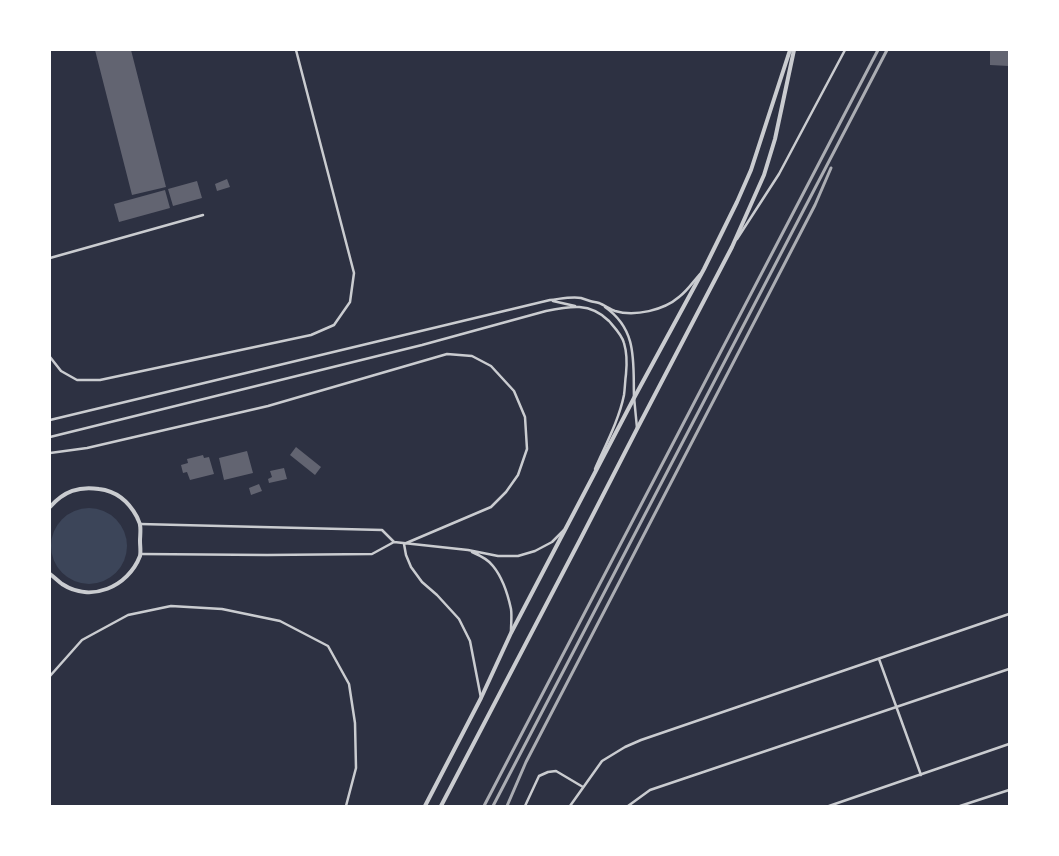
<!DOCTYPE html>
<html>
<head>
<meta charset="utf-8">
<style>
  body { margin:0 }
  #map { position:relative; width:1059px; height:856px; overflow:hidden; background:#2d3142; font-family:"Fira Sans Condensed",sans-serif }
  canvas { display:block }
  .frame { position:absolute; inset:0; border:51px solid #fff; pointer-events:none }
</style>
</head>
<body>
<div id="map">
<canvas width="1059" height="856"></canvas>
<div class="frame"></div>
</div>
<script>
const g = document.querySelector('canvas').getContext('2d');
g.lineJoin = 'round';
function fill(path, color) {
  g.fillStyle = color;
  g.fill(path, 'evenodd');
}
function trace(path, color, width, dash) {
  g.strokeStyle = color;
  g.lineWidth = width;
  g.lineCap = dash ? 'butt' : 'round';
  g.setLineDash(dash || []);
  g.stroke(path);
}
fill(new Path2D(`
  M51 546a38 38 0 1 1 76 0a38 38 0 1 1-76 0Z`), '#3c4559');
fill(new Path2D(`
  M 95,50 L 131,50 L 166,187 L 132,195 Z
  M 990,50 L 1009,50 L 1009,66 L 990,65 Z
  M 227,179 L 230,187 L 217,191 L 215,184 Z
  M 197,181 L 202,198 L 173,206 L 168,189 Z
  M 165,190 L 170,208 L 119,222 L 114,204 Z
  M 296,447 L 321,467 L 315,475 L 290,455 Z
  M 247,451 L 253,473 L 224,480 L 219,458 Z
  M 203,455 L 204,458 L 209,457 L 214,474 L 190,480 L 187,472 L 183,473 L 181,465 L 188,463 L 187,459 Z
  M 284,468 L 287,479 L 269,483 L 268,479 L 272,477 L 270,471 Z
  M 259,484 L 262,491 L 251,495 L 249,488 Z`), '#626471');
trace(new Path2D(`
  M 737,239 L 779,174 L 845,50
  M 50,258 L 203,215
  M 553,301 L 575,306
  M 605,307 C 638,330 633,362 634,397 C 635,407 636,418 637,428
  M 50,357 L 61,371 L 77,380 L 100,380 L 311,335 L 334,325 L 350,302 L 354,273 L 296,50
  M 50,420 L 550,300 C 560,299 572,296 581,298 C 584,299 587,300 590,301 C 593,302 596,302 599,303 C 604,305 610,309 615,311 C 635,317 664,310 679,297 C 687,291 693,282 700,274
  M 50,437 L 422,345 L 546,311 C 570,306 590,302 609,321 C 615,328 622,335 624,343 C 627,353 627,364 626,374 C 625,381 625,388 624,395 C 619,420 605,446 595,469
  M 50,453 L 87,448 L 268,406 L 447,354 L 472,356 L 491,366 L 514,391 L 525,417 L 527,449 L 518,475 L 506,492 L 491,507 L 404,544 L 406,555 L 411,567 L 422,582 L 437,595 L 459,619 L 470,641 L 481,698
  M 140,524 L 382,530 L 394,542
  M 472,552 C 479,555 488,559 493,566 C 502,577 508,595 511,609 C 512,616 511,624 511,631
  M 141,554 L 267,555 L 372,554 L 394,542 L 468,550 L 498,556 L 518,556 L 535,551 L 552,542 L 564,530
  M 879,659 L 921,775
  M 50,676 L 82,640 L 128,615 L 171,606 L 222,609 L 280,621 L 328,646 L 349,684 L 355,723 L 356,768 L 346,806
  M 525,806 L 539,776 L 548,772 L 556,771 L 583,787
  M 570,806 L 602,761 L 625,747 L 641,740 L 1009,614
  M 628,806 L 650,790 L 1009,669
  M 829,806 L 1009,744
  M 960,806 L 1009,790`), '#caccd0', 2.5);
trace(new Path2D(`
  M 50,507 C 64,491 79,486 99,489 C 116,491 129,502 137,517 C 138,520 140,523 140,525 C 141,530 140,536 140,541 C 140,546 141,551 140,556 C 128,587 91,603 62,584 C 58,581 54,577 50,574
  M 425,806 L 481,698 L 511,633 L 634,398 L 704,269 L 737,202 L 751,170 L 790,50
  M 441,806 L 581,538 L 637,429 L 732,247 L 764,175 L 775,139 L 794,50`), '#caccd0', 4);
trace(new Path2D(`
  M 484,806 L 878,50
  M 493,806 L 887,50
  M 507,806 L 526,762 L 815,205 L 831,168`), '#abadb3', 3);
</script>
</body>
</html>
